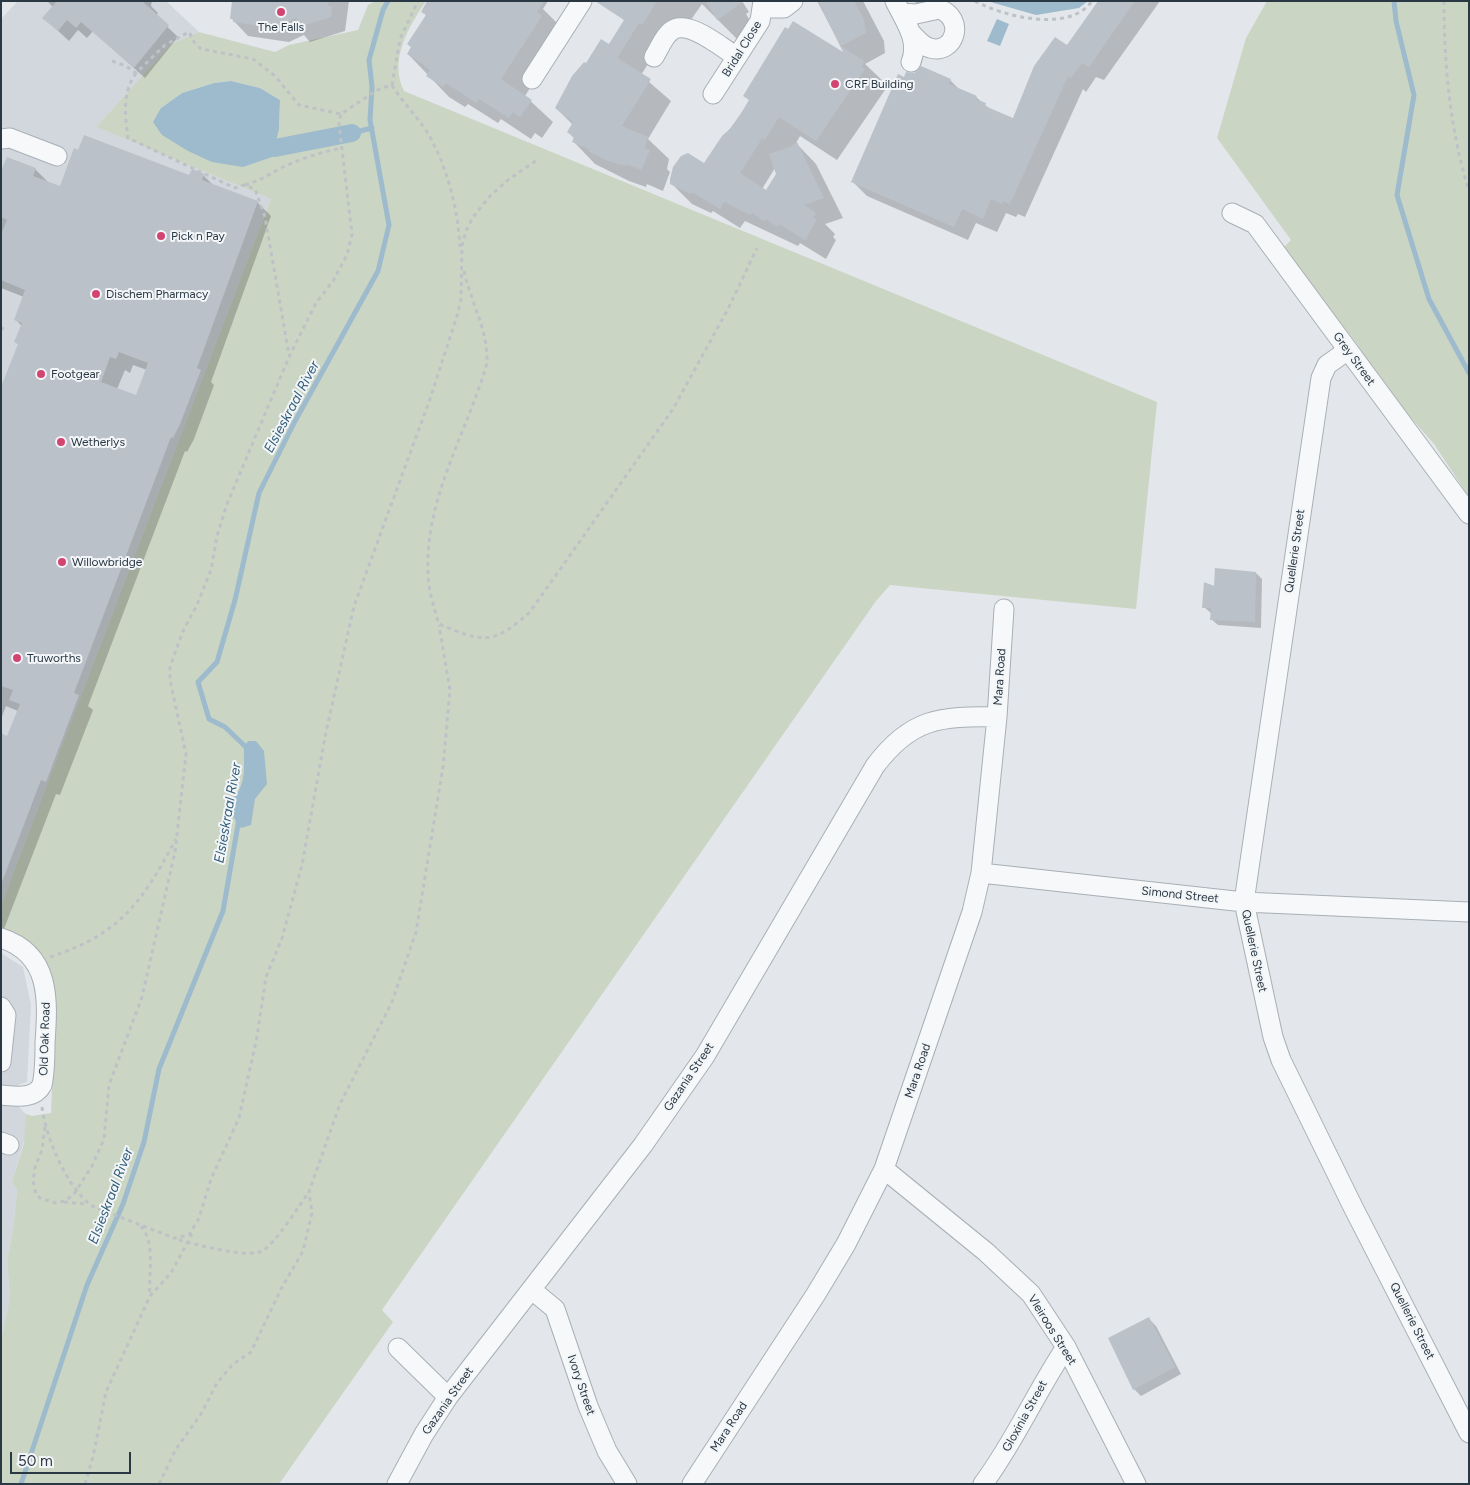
<!DOCTYPE html>
<html>
<head>
<meta charset="utf-8">
<style>
  body { margin:0 }
  #map { position:relative; width:1470px; height:1485px; overflow:hidden; background:#e3e7eb; font-family:Figtree,sans-serif }
  canvas { display:block }
  .frame { position:absolute; inset:0; border:2px solid #2a3844; pointer-events:none }
  .scale { position:absolute; left:10px; top:1452px; width:121px; height:22px; box-sizing:border-box; border:2px solid #2a3844; border-top:0; padding-left:6px; font-size:15px; line-height:18px; white-space:nowrap; color:#2a3844; -webkit-text-stroke:4px #f3f6f8; paint-order:stroke }
</style>
</head>
<body>
<div id="map">
<canvas width="1470" height="1485"></canvas>
<div class="frame"></div>
<div class="scale">50 m</div>
</div>
<script>
const ctx = document.querySelector('canvas').getContext('2d');
ctx.lineJoin = 'round';
function fill(path, color) {
  ctx.fillStyle = color;
  ctx.fill(path, 'evenodd');
}
function strokePath(path, color, width, dash) {
  ctx.strokeStyle = color;
  ctx.lineWidth = width;
  ctx.lineCap = dash ? 'butt' : 'round';
  ctx.setLineDash(dash || []);
  ctx.stroke(path);
}
function drawText(font, color, halo, rows, align = 'center') {
  ctx.font = font + ' Figtree,sans-serif';
  ctx.lineWidth = 4;
  ctx.setLineDash([]);
  ctx.textBaseline = 'middle';
  ctx.strokeStyle = halo;
  ctx.fillStyle = color;
  for (const [text, x, y, turn = 0] of rows) {
    ctx.save();
    ctx.translate(x, y);
    ctx.rotate((+turn || 0) * Math.PI / 180);
    ctx.textAlign = isNaN(turn) ? turn : align;
    if (halo) ctx.strokeText(text, 0, 0);
    ctx.fillText(text, 0, 0);
    ctx.restore();
  }
}
fill(new Path2D(`
  M18 1H166L199 32 171 44 96 127 271 199 1 905V19Z
  M1 953 23 967 31 1005 27 1082 18 1085 17 1105 26 1114V1134L12 1182 17 1190 14 1223 7 1260 10 1297 1 1341Z`), '#d1d7dd');
fill(new Path2D(`
  M376 1H426C408 28 389 60 404 91L1157 402 1136 609 890 585 876 601 382 1310 393 1322 279 1484H1V1341L10 1297 7 1260 14 1223 17 1190 12 1182 24 1143 26 1114 32 1116 51 1113 56 999C52 959 31 953 1 930V905L271 199 96 127 171 44 199 32 275 52 289 45 358 30 368 5ZM231 81 260 88 280 100 279 129 161 108 182 93 214 83Z
  M1267 1H1469V497L1434 444 1387 391 1367 363 1358 345 1285 253 1284 247 1291 240 1217 138 1246 38Z`), '#cbd5c4');
fill(new Path2D(`
  M987 1H1088L1079 8 1036 15Z
  M997 19 1009 24 1000 46 987 41Z
  M231 81 260 88 280 100 279 129 272 157 243 167 212 162 188 151 162 135 153 122 161 108 182 93 214 83Z
  M249 741H256L264 751 267 784 255 799 251 825 241 828 227 808C229 800 234 798 238 792 247 777 243 761 244 745Z`), '#9dbbcc');
fill(new Path2D(`
  M47 1H152L151 6 158 13 156 16 178 37 145 78 93 31 87 38 78 30 69 41 55 28 53 7Z
  M234 1H349L345 31 310 42 304 35 289 42 248 36 232 19Z
  M430 1H548L543 9 562 28V38L525 96 553 122 542 138 535 133 531 139 501 119 498 123 468 104 465 107 449 97 408 54 427 16 423 12Z
  M626 1H742L749 12 746 14 755 29 739 41 702 4 676 41 669 37 661 44 641 75 671 101 648 139 669 159 667 169 670 172 663 191 647 184 646 187 629 181 595 164 574 142 575 139 568 132 573 125 556 108 586 65 609 46 625 21 620 16Z
  M817 1H863L884 41 885 53 865 64 884 82 882 87 885 90 837 160 800 136 796 143 816 164 843 218 825 224 835 234 833 237 836 240 826 259 800 243 798 246 745 221 740 228 713 211 711 213 692 204 672 184 704 165 750 101 745 96 846 56ZM775 168 777 174 766 191 762 189Z
  M914 1H949L926 13Z
  M1099 1H1160L1104 80 1096 77 1086 92 1083 89 1025 217 1018 214 1016 217 1006 213 997 232 976 223 968 240 867 196 853 182 905 78 950 80 960 90 976 97 991 110 1014 119Z
  M35 169 49 183 61 187 203 175 214 186 257 202 271 216 211 382 214 385 194 439 187 452 185 451 88 706 93 710 60 795 56 794 4 929 1 928V735L8 737 18 711 6 706 1 719V391L19 345 16 342 22 326 16 320 24 297 1 288V174ZM133 365 147 370 137 397 117 389 125 370 130 373Z
  M1256 573 1262 579 1261 628 1218 625 1211 619 1212 614 1204 607 1216 587Z
  M1149 1319 1156 1326 1181 1374 1141 1396 1134 1389Z`), '#0003');
strokePath(new Path2D(`
  M1394 1 1396 21 1414 95 1397 195 1429 299 1469 373
  M352 133 372 128
  M249 750 225 727 209 719 198 682 217 662 235 600 259 493 294 423 378 271 389 225 370 120 372 87 369 60 383 10 388 1
  M21 1484 87 1285 123 1204 144 1142 159 1069 223 911 239 819`), '#9dbbcc', 5);
strokePath(new Path2D(`
  M275 148 352 133`), '#9dbbcc', 18);
fill(new Path2D(`
  M57 1H142L169 25 134 68 81 22 76 28 67 20 58 31 42 18Z
  M232 1H329L328 6H332L331 17 295 28 297 17 274 28 233 22V19H230Z
  M427 1H544L537 12 542 16 501 79 532 100 520 117 513 112 509 118 479 99 476 103 446 83 443 87 426 76 430 70 424 65 407 54 411 47 407 44 426 15 421 12Z
  M595 1H657L642 25 639 23 617 58 651 79 622 126 648 137 645 148 650 150 641 170 626 164 625 166 606 160 588 151 589 149 572 142 574 137 567 132 573 122 555 108 572 76 584 62 586 63 601 39 609 44 624 20Z
  M706 1H744L717 20Z
  M818 1H854L864 20 866 33 841 46 864 61 862 67 865 69 816 141 779 117 764 141 763 137 740 173 766 190 776 174 769 154 790 147 797 142 824 198 804 205 816 213 813 217 817 219 805 240 779 224 778 227 766 219 764 221 752 213 750 215 724 202 720 209 692 192 691 194 670 184V179L673 167 681 156 688 153 704 163 722 136 734 125 749 100 743 96 785 27 788 29 793 21 843 52Z
  M1098 1H1135L1089 67 1082 63 1071 78 1068 76 1010 204 1003 201 1002 204 991 199 983 219 962 209 954 227 851 182 898 74 904 77 906 72 914 73 921 66 951 79 949 84 977 96 975 99 986 103 985 106 1013 118 1034 66 1055 37 1067 45Z
  M84 135 189 175 192 169 204 174 202 180 258 201 197 368 201 370 180 424 173 438 171 437 74 693 79 695 46 782 41 780 2 882 1 733 7 736 20 704 9 700 13 690 1 686V387L18 344 14 342 22 323 14 320 25 290 1 280V234L7 220 1 217V171L7 157 36 168 33 176 60 186 74 148 78 150ZM119 352 148 363 136 395 101 382 110 357 116 359Z
  M1215 568 1256 572 1255 622 1210 620 1211 608H1202L1204 582 1214 586Z
  M1149 1317 1175 1367 1133 1390 1108 1338Z`), '#bac1c9');
const minor = new Path2D(`
  M895 1C904 20 920 40 911 62
  M764 8H784L793 1
  M901 13 916 14 939 9C966 18 955 55 930 48 922 46 917 39 911 33
  M654 57C659 49 664 36 671 31 688 18 722 48 737 57
  M532 79 582 1
  M713 94 760 21 763 1
  M1 139 10 138 57 156
  M1232 213 1255 224 1469 514
  M1348 350 1327 365 1321 378 1244 902 1273 1037 1281 1060 1353 1207 1469 1433
  M981 873 1244 902 1469 912
  M1 938C51 954 48 1000 45 1043 45 1057 45 1072 42 1085 34 1100 15 1096 1 1095
  M1 1007 6 1015 1 1062
  M1 1142 9 1145
  M884 1169 986 1252 1031 1294 1066 1347 1136 1484
  M532 1290 555 1309 588 1406 607 1451 627 1484
  M398 1348 448 1397
  M397 1484 424 1434 448 1397 643 1145 705 1056 875 766C911 718 940 716 997 717
  M692 1484 816 1294 846 1244 884 1169 972 912 981 873 997 717 1004 609
  M983 1484C1015 1441 1036 1392 1066 1347`);
strokePath(minor, '#a8afb6', 21);
strokePath(new Path2D(`
  M975 1C1004 17 1070 33 1092 1
  M1444 1C1444 64 1450 131 1469 191
  M112 61 126 66 136 73 165 45 189 32 194 42 201 49 253 59 275 76 299 105 341 114 379 89 392 85 400 39 418 1
  M136 73C122 92 125 117 128 138L235 188 244 185 255 189 265 217 289 355
  M392 85C402 102 416 115 427 132 447 165 458 209 460 247
  M245 185C259 181 268 175 281 168 299 159 322 152 342 148
  M464 271C471 303 488 329 487 363 467 433 425 497 428 572 428 589 434 608 439 624 484 643 493 645 530 612L673 409 728 309 757 248
  M1 328 4 329
  M50 957C121 934 142 902 176 839
  M42 1107C46 1138 67 1188 92 1206L174 1238 189 1235 199 1218 211 1179 239 1118 257 1037 266 977 282 938 302 865 325 737 354 606 430 399 457 316 461 299 462 245 466 231 473 217 490 196 509 179 537 160
  M45 1127 42 1150 35 1167 33 1181 36 1194 40 1198 56 1203 65 1201 74 1194 92 1166 104 1139 109 1085 142 997 175 852 186 754 170 680V668L176 650 184 629 196 607 211 570 217 536 227 504 289 357 316 303 333 281 347 255 352 234 339 124 341 114
  M64 1202 87 1204
  M141 1226C156 1243 148 1275 150 1296
  M179 1240C199 1245 241 1257 260 1252 273 1248 300 1204 309 1192
  M85 1484 93 1457 106 1392 150 1296 171 1273 192 1234
  M159 1484 176 1449 201 1414 217 1383 232 1365 251 1352 281 1289 303 1251 312 1213 309 1192 340 1104 392 1002 416 932 443 767 450 690 439 625`), '#bdc2c6', 3, [4, 4]);
strokePath(minor, '#f6f8f9', 19);
for (const [x, y, r, color] of [
  [281,12,5,"#d34571"],
  [835,84,5,"#d34571"],
  [161,236,5,"#d34571"],
  [96,294,5,"#d34571"],
  [41,374,5,"#d34571"],
  [61,442,5,"#d34571"],
  [62,562,5,"#d34571"],
  [17,658,5,"#d34571"]
]) {
  const dot = new Path2D();
  dot.arc(x, y, r, 0, 2 * Math.PI);
  ctx.fillStyle = color;
  ctx.fill(dot);
  strokePath(dot, '#f3f6f8', 2);
}
drawText('12px', '#2a3844', '#f3f6f8', [
  ["The Falls",281,27,"center"],
  ["CRF Building",845,84],
  ["Pick n Pay",171,236],
  ["Dischem Pharmacy",106,294],
  ["Footgear",51,374],
  ["Wetherlys",71,442],
  ["Willowbridge",72,562],
  ["Truworths",27,658]
], 'left');
drawText('12px', '#2a3844', '#f3f6f8', [
  ["Bridal Close",742,49,-58],
  ["Grey Street",1354,359,54],
  ["Quellerie Street",1295,551,-82],
  ["Mara Road",1000,677,-86],
  ["Simond Street",1180,895,6],
  ["Quellerie Street",1254,951,78],
  ["Old Oak Road",45,1039,-88],
  ["Mara Road",918,1071,-71],
  ["Gazania Street",689,1077,-56],
  ["Quellerie Street",1412,1321,63],
  ["Vleiroos Street",1052,1330,58],
  ["Ivory Street",581,1385,71],
  ["Gazania Street",448,1401,-55],
  ["Gloxinia Street",1025,1416,-61],
  ["Mara Road",729,1427,-57]
]);
drawText('italic 14px', '#325e7a', '#f3f6f8', [
  ["Elsieskraal River",292,407,-62],
  ["Elsieskraal River",228,813,-80],
  ["Elsieskraal River",111,1196,-69]
]);
</script>
</body>
</html>
